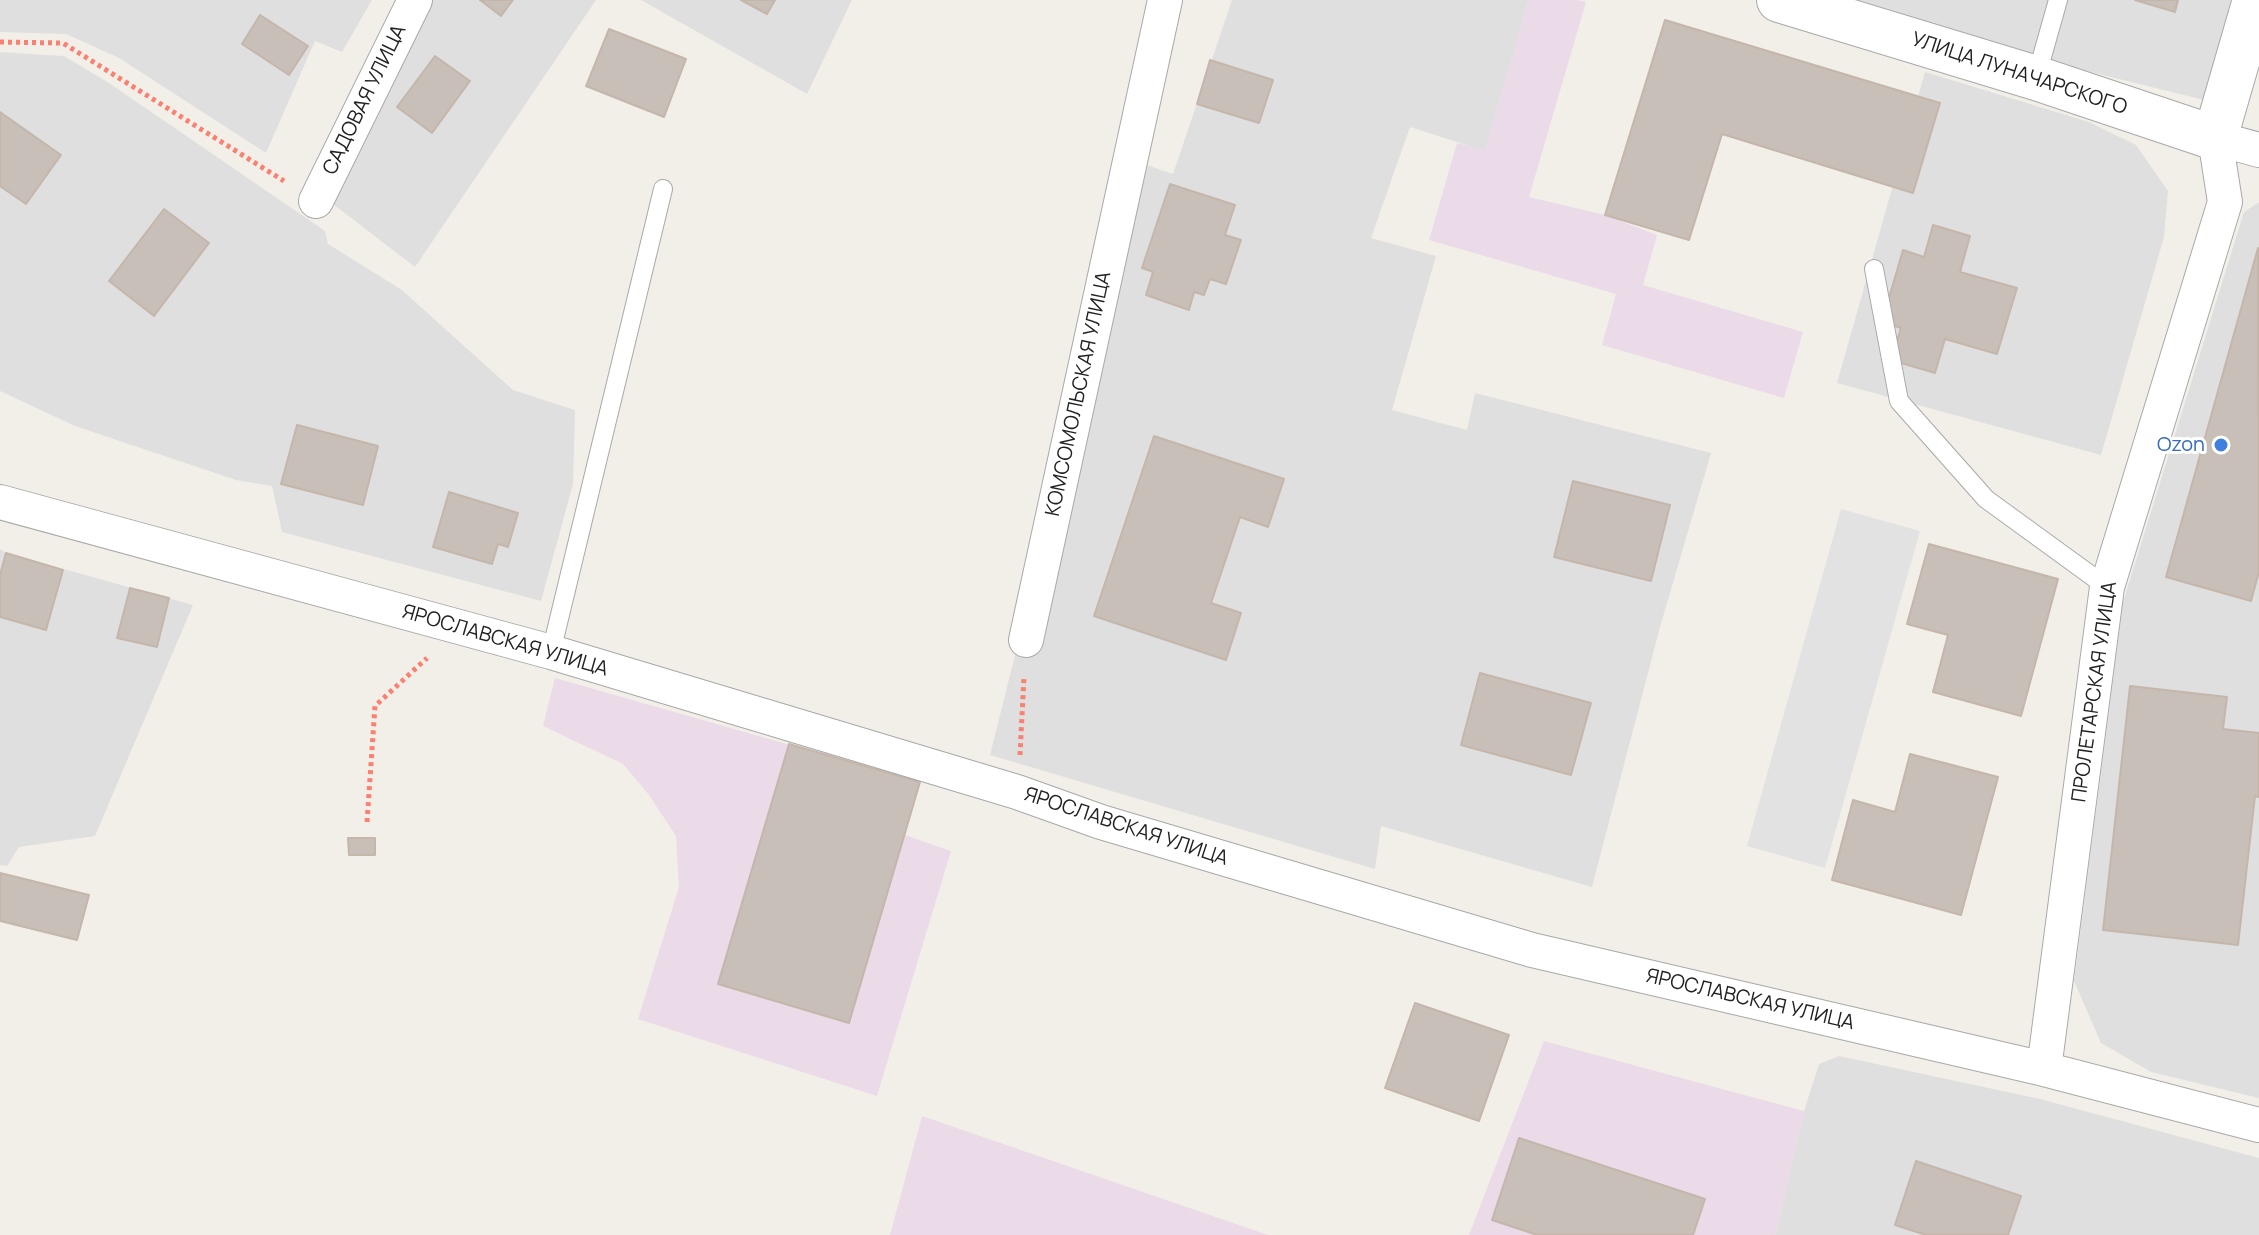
<!DOCTYPE html>
<html>
<head>
<meta charset="utf-8">
<style>
  body { margin:0 }
  canvas { display:block; background:#f2efe9 }
</style>
</head>
<body>
<canvas width="2259" height="1235"></canvas>
<script>
const ctx = document.querySelector('canvas').getContext('2d');
ctx.lineJoin = 'round';
function fill(path, color) {
  ctx.fillStyle = color;
  ctx.fill(path, 'evenodd');
}
function strokePath(path, color, width, dash) {
  ctx.strokeStyle = color;
  ctx.lineWidth = width;
  ctx.lineCap = dash ? 'butt' : 'round';
  ctx.setLineDash(dash || []);
  ctx.stroke(path);
}
function drawText(font, color, halo, rows, align = 'center') {
  ctx.font = font + ' Manrope,sans-serif';
  ctx.lineWidth = 6;
  ctx.setLineDash([]);
  ctx.textBaseline = 'middle';
  ctx.strokeStyle = halo;
  ctx.fillStyle = color;
  for (const [text, x, y, turn = 0] of rows) {
    ctx.save();
    ctx.translate(x, y);
    ctx.rotate((+turn || 0) * Math.PI / 180);
    ctx.textAlign = isNaN(turn) ? turn : align;
    if (halo) ctx.strokeText(text, 0, 0);
    ctx.fillText(text, 0, 0);
    ctx.restore();
  }
}
fill(new Path2D(`
  M0 0H372L342 52 315 41 266 153 119 58 66 34 0 32Z
  M433 0H596L415 267 333 204Z
  M641 0H852L807 94Z
  M1232 0H1529L1485 151 1410 127 1371 238 1436 256 1392 410 1467 430 1475 393 1711 453 1660 627 1592 887 1381 826 1375 869 990 755 1138 162 1173 174Z
  M1846 0H2233L2204 100 2038 59Z
  M0 52 64 56 109 83 325 231 328 244 402 290 513 390 575 410 573 484 541 601 282 532 272 486 236 480 75 426 0 391Z
  M1925 72 2089 122 2136 145 2168 191 2164 237 2101 455 1837 383Z
  M2259 202V1098L2151 1072 2101 1043 2074 981 2123 602 2244 212Z
  M0 549 6 553 193 605 95 836 19 847 7 866 0 865Z
  M1839 1056 2040 1099 2259 1158V1235H1775L1804 1111 1819 1064Z`), '#e0dfdf');
fill(new Path2D(`
  M1529 0H1577L1586 2 1529 197 1605 215 1657 235 1643 285 1803 332 1784 398 1602 345 1616 294 1429 240 1457 143 1485 150Z
  M555 678 920 782 905 835 951 851 877 1096 638 1019 679 887 676 836 649 795 623 764 543 726Z
  M1544 1041 1804 1111 1775 1235H1469Z
  M922 1116 1268 1235H890Z`), '#ebdbe8');
fill(new Path2D(`
  M1841 509 1920 531 1825 868 1747 846Z`), '#e2e2e2');
const building = new Path2D(`
  M480 0H513L501 16Z
  M741 0H775L767 14Z
  M2135 0H2178L2175 12Z
  M260 15 308 46 289 75 242 44Z
  M1665 20 1940 103 1913 193 1722 134 1689 240 1605 215Z
  M609 29 686 59 664 117 586 86Z
  M435 56 470 81 432 133 397 107Z
  M1210 60 1273 80 1259 123 1197 104Z
  M0 112 61 155 26 204 0 186Z
  M1170 184 1235 205 1225 235 1241 240 1226 284 1210 279 1204 295 1194 292 1189 310 1146 295 1153 272 1142 268Z
  M164 209 209 243 154 316 109 281Z
  M1933 225 1970 236 1960 272 2017 288 1997 354 1945 339 1935 373 1891 360 1901 328 1882 322 1903 250 1924 257Z
  M2258 248 2259 572 2251 601 2166 577Z
  M297 425 378 446 363 505 281 484Z
  M1154 436 1284 479 1268 527 1240 517 1211 603 1241 613 1226 660 1094 616Z
  M1573 481 1670 505 1651 581 1554 557Z
  M449 492 518 513 508 547 498 544 492 564 433 547Z
  M1929 544 2058 579 2021 716 1933 692 1948 635 1907 624Z
  M6 553 63 570 46 630 0 617V575Z
  M130 588 169 598 157 647 117 638Z
  M1480 673 1591 703 1571 775 1461 745Z
  M2130 686 2227 697 2223 729 2259 733V797L2255 796 2238 945 2103 930Z
  M789 744 920 782 849 1023 718 984Z
  M1910 754 1998 777 1961 915 1832 880 1853 800 1895 812Z
  M348 838H375V855H349Z
  M0 873 89 895 77 940 0 921Z
  M1415 1003 1509 1035 1479 1121 1385 1088Z
  M1519 1138 1705 1199 1693 1235H1537L1492 1220Z
  M1916 1161 2021 1196 2008 1235H1926L1895 1225Z`);
fill(building, '#c7bfb8');
strokePath(building, '#c4b6ab', 2);
const service = new Path2D(`
  M2036 78 2058 0
  M1874 269 1899 401 1986 499 2107 587
  M551 652 663 189`);
const minor = new Path2D(`
  M316 201 415 0
  M0 502 551 652 1017 792 1101 822 1532 950 2044 1069 2259 1125
  M1026 640 1165 0
  M2044 1069 2107 587 2225 202 2215 138 2259 150`);
const tertiary = new Path2D(`
  M1779 0 2036 78 2215 138 2255 0`);
strokePath(service, '#a9a9a9', 20);
strokePath(minor, '#a9a9a9', 36);
strokePath(tertiary, '#a9a9a9', 46);
strokePath(new Path2D(`
  M0 42 63 43 284 181
  M1020 755 1024 677
  M367 822 375 706 427 658`), '#fa8072', 5, [4, 4]);
strokePath(service, '#fff', 18);
strokePath(minor, '#fff', 34);
strokePath(tertiary, '#fff', 44);
for (const [x, y, r, color] of [
  [2221,445,8,"#3f7fe0"]
]) {
  const dot = new Path2D();
  dot.arc(x, y, r, 0, 2 * Math.PI);
  ctx.fillStyle = color;
  ctx.fill(dot);
  strokePath(dot, '#fff', 3);
}
drawText('20px', '#222', '#fff', [
  ["УЛИЦА ЛУНАЧАРСКОГО",2019,74,18],
  ["САДОВАЯ УЛИЦА",365,100,-64],
  ["КОМСОМОЛЬСКАЯ УЛИЦА",1079,394,-78],
  ["ЯРОСЛАВСКАЯ УЛИЦА",505,641,16],
  ["ПРОЛЕТАРСКАЯ УЛИЦА",2095,692,-82],
  ["ЯРОСЛАВСКАЯ УЛИЦА",1126,827,18],
  ["ЯРОСЛАВСКАЯ УЛИЦА",1750,1000,13]
]);
drawText('20px', '#366cbe', '#fff', [
  ["Ozon",2205,445]
], 'right');
</script>
</body>
</html>
